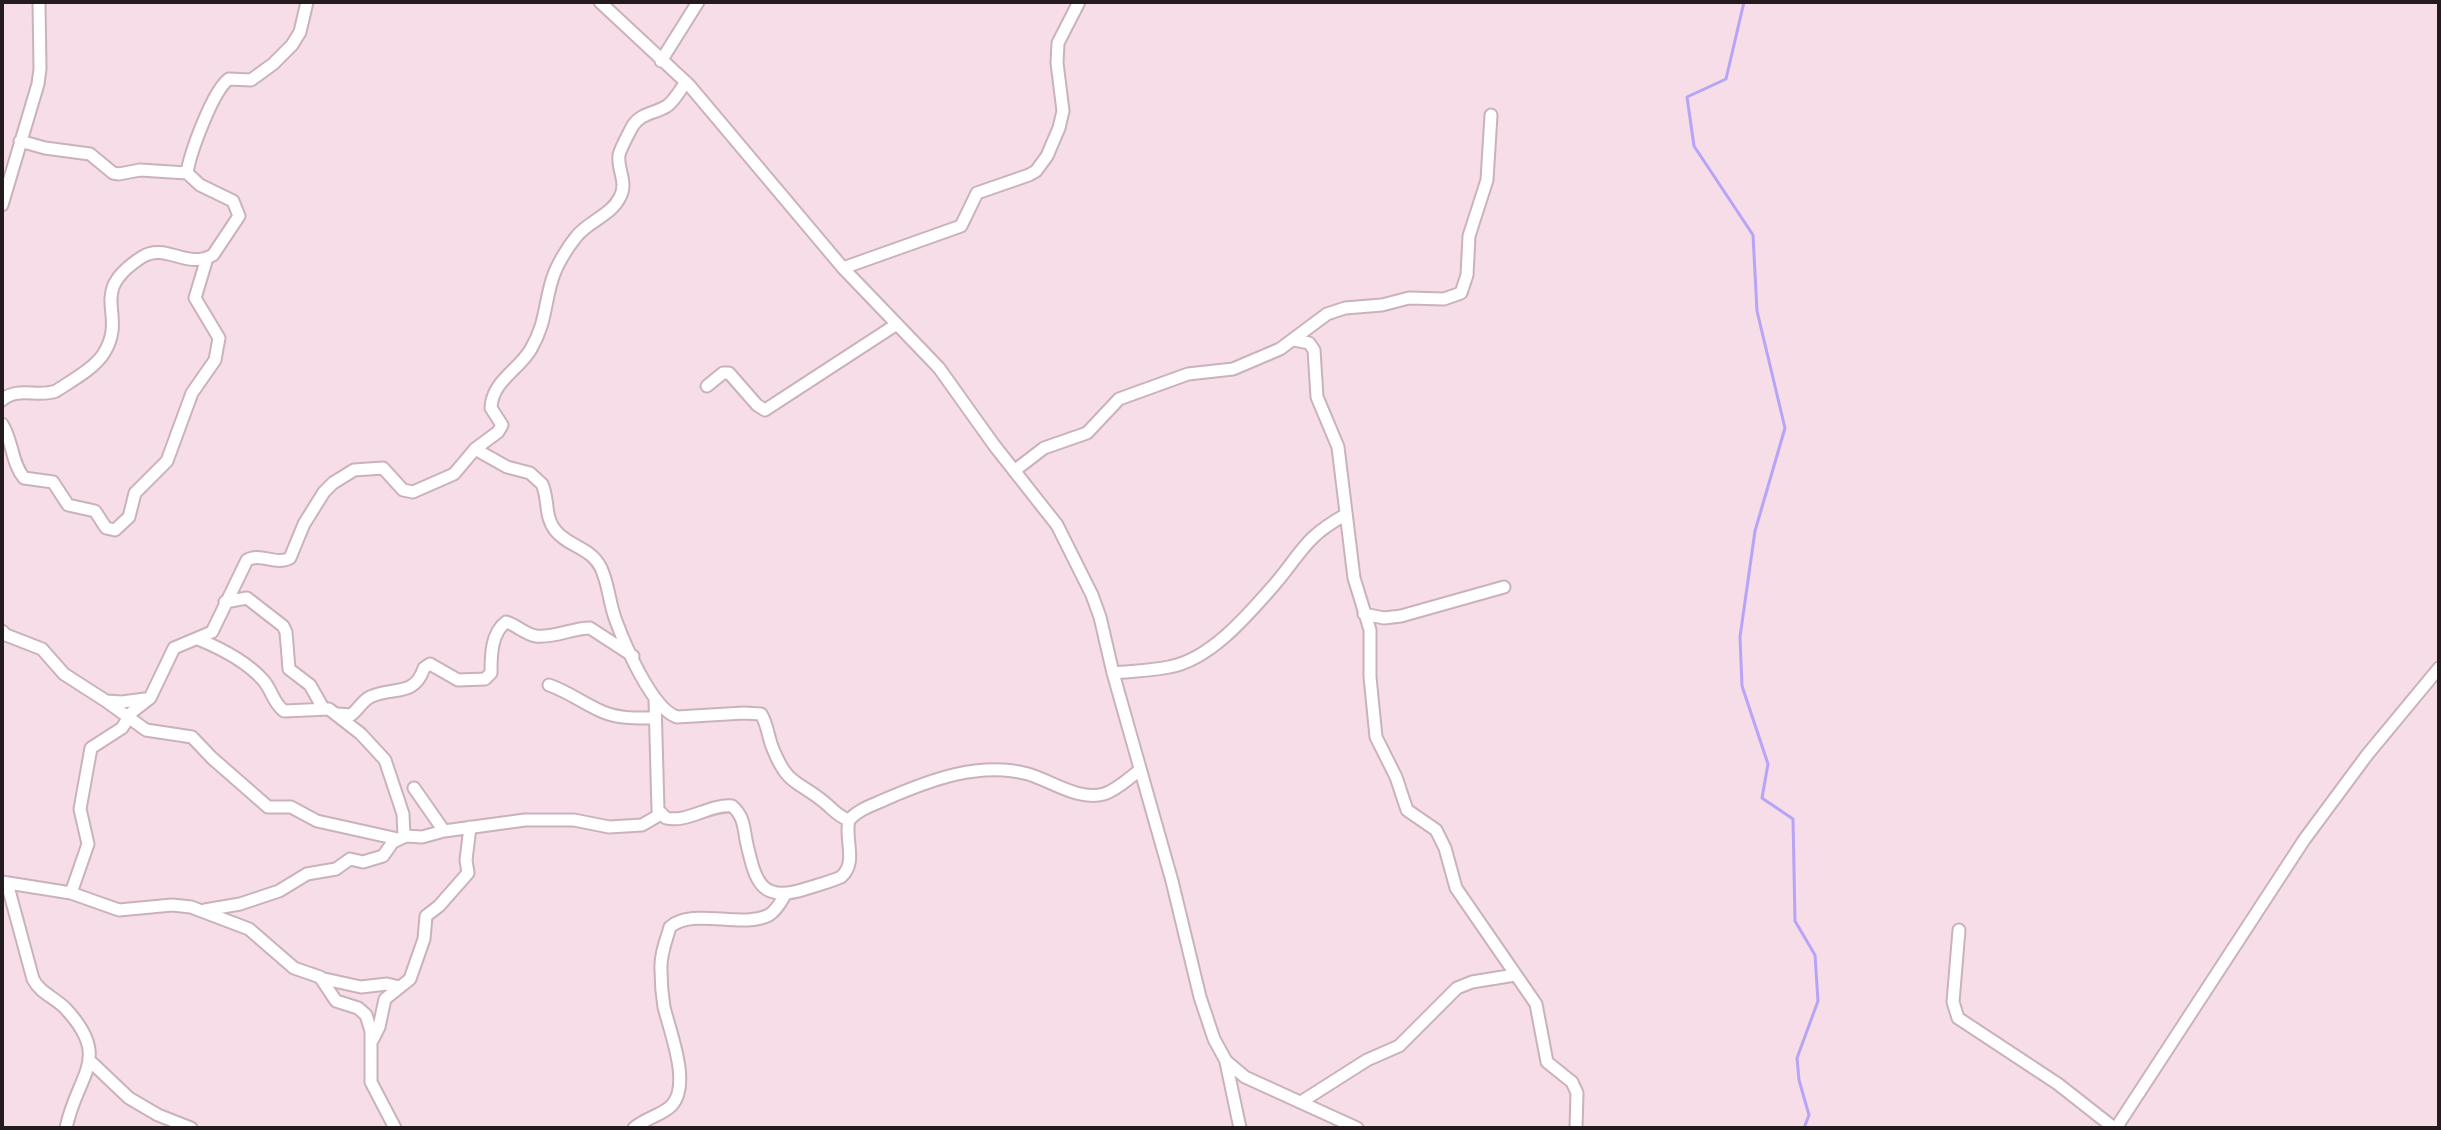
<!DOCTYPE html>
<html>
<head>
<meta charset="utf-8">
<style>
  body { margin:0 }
  #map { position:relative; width:2441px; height:1130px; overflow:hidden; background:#f6dde7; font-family:"Fira Sans Condensed",sans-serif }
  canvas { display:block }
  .frame { position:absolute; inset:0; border:4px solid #241b1e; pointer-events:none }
</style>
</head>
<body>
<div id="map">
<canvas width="2441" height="1130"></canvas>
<div class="frame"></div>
</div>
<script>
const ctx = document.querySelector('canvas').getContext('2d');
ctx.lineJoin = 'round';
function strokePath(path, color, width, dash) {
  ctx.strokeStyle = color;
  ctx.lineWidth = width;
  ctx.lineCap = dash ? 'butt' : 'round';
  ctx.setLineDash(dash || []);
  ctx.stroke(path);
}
strokePath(new Path2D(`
  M1744 2 1726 79 1687 97 1694 146 1753 235 1757 311 1785 428 1755 531 1740 637 1742 686 1768 764 1762 798 1793 819 1795 921 1815 955 1818 1001 1797 1058 1799 1080 1809 1115 1804 1128`), '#b6a4f6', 3);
const minor = new Path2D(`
  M600 2 689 85 843 268 939 368 994 445 1057 525 1092 595 1100 617 1113 673 1172 881 1200 997 1214 1039 1226 1061 1245 1077 1357 1128
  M661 61 698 2
  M187 173C190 153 213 90 229 79L251 80 273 64 292 45 300 32 307 2
  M2 205 38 84 40 69 39 2
  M843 268 961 226 977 193 1029 175 1036 171 1047 156 1059 128 1063 111 1057 63 1058 43 1079 2
  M1294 340 1309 343 1314 350 1317 397 1338 447 1354 578 1370 630V677L1376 737 1396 777 1407 810 1436 830 1445 848 1456 888 1536 1004 1547 1062 1572 1082 1577 1093 1576 1128
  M707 386 723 373H729L757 405 765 410 897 324
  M2 400C18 386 38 398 56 391 71 381 95 368 104 353 129 312 85 294 142 257 166 242 186 270 213 255L239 216 233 201 200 185 187 173 140 170 119 174 113 173 90 154 45 148 20 141
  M2 424C13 441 11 462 24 478L53 482 68 505 95 511 106 528 115 530 129 517 135 493 167 461 192 393 215 360 219 338 195 298 207 258
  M475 449 507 467 530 473 542 484C549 499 544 516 555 530 568 547 591 547 601 568 609 585 609 603 616 621 625 645 652 709 677 717L744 713 761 714C768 725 768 738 773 749 788 786 797 780 824 802 833 809 837 816 849 820
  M1014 471 1044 448 1087 433 1119 399 1188 374 1233 369 1280 349 1327 314 1345 308 1382 305 1409 298 1444 299 1461 293 1467 275 1469 236 1487 180 1491 115
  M225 602 247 598 283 626 286 632 289 669 310 685 323 708
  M1364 614 1384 618 1401 616 1504 587
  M2 631 6 635 42 649 64 674 106 701 122 702 145 699
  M198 639C220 648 247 662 263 680 272 690 273 703 284 711L329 709 361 734 385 760 403 814 404 836
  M1113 673C1131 671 1150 671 1169 667 1210 660 1248 615 1275 584 1302 552 1305 537 1345 515
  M549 685C569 692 584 704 603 712 620 719 637 718 655 718
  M655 700 658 810 666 818C688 823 709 804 732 806 743 815 744 827 746 840 755 879 759 904 805 889 817 885 830 882 841 877 858 863 844 838 849 820 859 809 873 805 886 799 930 780 979 761 1028 774 1052 781 1078 801 1104 794 1117 790 1129 778 1140 770
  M106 701 146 730 192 737 212 758 268 807H291L317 821 398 839
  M338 714 351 715C358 710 362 701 370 697 393 686 414 698 424 668L430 664 458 680 485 679 491 673C491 656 491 633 506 622 517 625 524 634 536 636 555 638 572 628 590 628L633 656
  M414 788 444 831
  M2 882 71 893 119 910 172 905 191 907 249 929 294 968 320 977 336 1001 358 1008 366 1015 371 1031V1082L395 1128
  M7 883 33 979C40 993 54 997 65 1008 113 1059 77 1074 66 1128
  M71 893 88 844 80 809 91 748 122 728 132 712 150 698 174 648 212 632 247 560C261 552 275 566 290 558L304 524 324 492 333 483 354 470 383 468 403 490 413 492 454 474 475 449 498 432 502 425 491 408C492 381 519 370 531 349 546 323 544 306 552 280 556 266 567 248 576 237 588 221 611 216 620 197 628 182 617 170 619 155 621 147 628 135 632 127 640 113 654 114 667 106 675 100 680 90 686 82
  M205 910 240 904 279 891 307 874 336 869 350 859 363 862 383 856 393 842 406 836 422 837 444 831 525 820H574L609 827 642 825 661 814
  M1959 930 1953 1002 1958 1018 2058 1084 2114 1128
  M320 978 361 987 387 984 399 987
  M373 1039 379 1027 385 999 410 979 424 939 426 916 439 906 468 873 466 860 470 827
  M90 1061 129 1098 158 1115 191 1128
  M1226 1062 1240 1128
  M1301 1102 1367 1060 1399 1046 1457 988 1472 982 1515 975
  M634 1128C645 1118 663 1115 672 1105 691 1084 670 1032 664 1007 662 995 661 982 661 970 660 955 666 941 670 927 692 907 742 929 769 915 776 911 781 902 785 895
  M2116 1128 2304 840 2367 755 2439 668`);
strokePath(minor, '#cab2bc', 15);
strokePath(minor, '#fff', 11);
</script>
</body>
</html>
